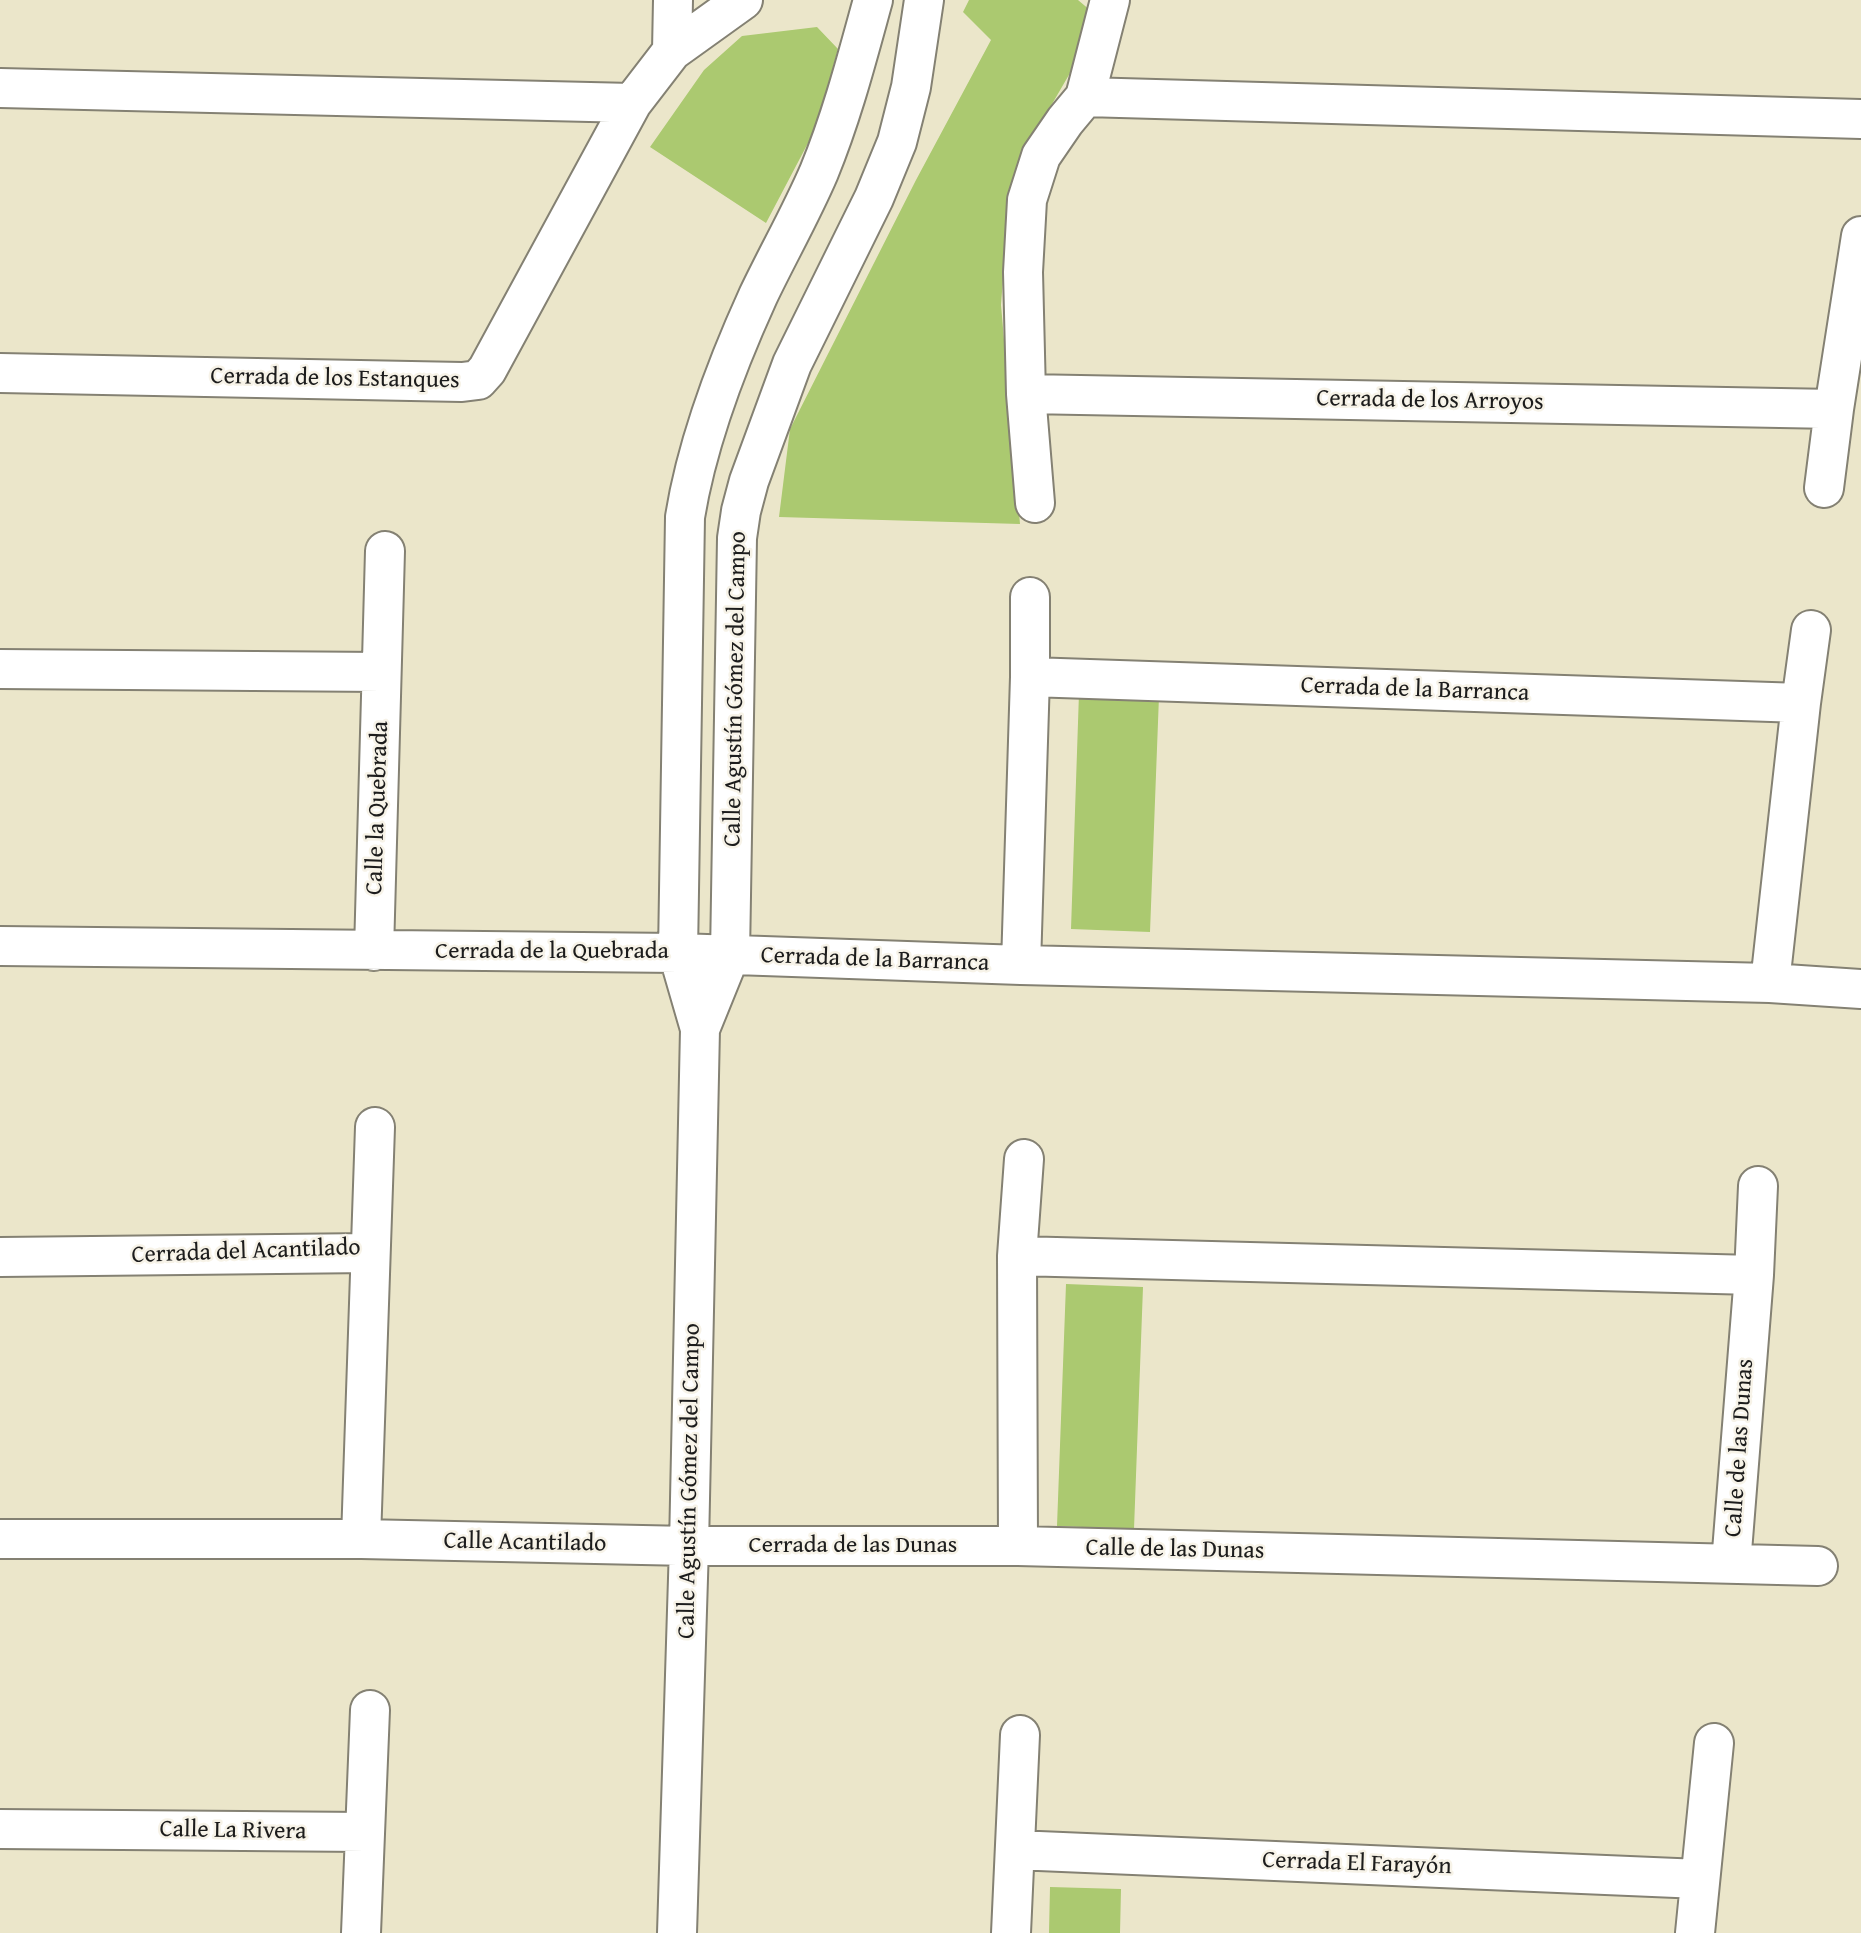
<!DOCTYPE html>
<html>
<head>
<meta charset="utf-8">
<style>
  body { margin:0 }
  canvas { display:block; background:#ebe6ca }
</style>
</head>
<body>
<canvas width="1861" height="1933"></canvas>
<script>
const ctx = document.querySelector('canvas').getContext('2d');
ctx.lineJoin = 'round';
function fill(path, color) {
  ctx.fillStyle = color;
  ctx.fill(path, 'evenodd');
}
function strokePath(path, color, width, dash) {
  ctx.strokeStyle = color;
  ctx.lineWidth = width;
  ctx.lineCap = dash ? 'butt' : 'round';
  ctx.setLineDash(dash || []);
  ctx.stroke(path);
}
function drawText(font, color, halo, rows, align = 'center') {
  ctx.font = font + ' "Gentium Book Plus",serif';
  ctx.lineWidth = 5;
  ctx.setLineDash([]);
  ctx.textBaseline = 'middle';
  ctx.strokeStyle = halo;
  ctx.fillStyle = color;
  for (const [text, x, y, turn = 0] of rows) {
    ctx.save();
    ctx.translate(x, y);
    ctx.rotate((+turn || 0) * Math.PI / 180);
    ctx.textAlign = isNaN(turn) ? turn : align;
    if (halo) ctx.strokeText(text, 0, 0);
    ctx.fillText(text, 0, 0);
    ctx.restore();
  }
}
fill(new Path2D(`
  M969 0H1078L1091 11V37L1027 147 1008 211 1001 305 1020 524 779 517 790 429 916 180 991 40 963 12Z
  M817 27 838 49 817 126 766 223 650 147 704 70 742 36Z
  M1079 693 1159 696 1150 932 1071 929Z
  M1066 1284 1143 1287 1134 1529 1057 1526Z
  M1050 1887 1121 1889 1120 1933H1049Z`), '#abc970');
const minor = new Path2D(`
  M672 51 673 0
  M0 88 632 103
  M1085 97 1861 119
  M0 373 462 382 478 380 487 370 632 103 672 51 743 0
  M1026 394 1834 409
  M1824 488 1834 409 1861 236
  M1035 503 1026 394 1023 272 1027 200 1041 156 1065 121 1085 97 1110 0
  M0 669 381 672
  M1030 677 1801 703
  M0 946 678 953 1021 965 1770 983 1861 989
  M374 951 385 551
  M1021 965 1030 677V597
  M1770 983 1801 703 1811 630
  M700 1029 730 955 737 538 741 511 749 481 792 364 874 198 897 142 911 87 924 0
  M1017 1256 1754 1275
  M0 1257 370 1253
  M0 1539H361L689 1546H1018L1818 1566
  M361 1539 375 1127
  M1018 1546 1017 1256 1024 1159
  M1731 1564 1754 1275 1758 1186
  M0 1829 365 1832
  M1015 1850 1700 1879
  M361 1933 370 1710
  M677 1933 689 1546 700 1029 678 953 685 517C697 443 727 364 758 296 778 254 801 214 819 172 842 116 857 58 873 0
  M1011 1933 1020 1735
  M1695 1933 1714 1743`);
strokePath(minor, '#848173', 42);
strokePath(minor, '#fff', 38);
drawText('24px', '#1c1c1c', '#f7f3e8', [
  ["Cerrada de los Estanques",335,379,1],
  ["Cerrada de los Arroyos",1430,401,1],
  ["Calle Agustín Gómez del Campo",736,689,-89],
  ["Cerrada de la Barranca",1415,690,2],
  ["Calle la Quebrada",378,808,-88],
  ["Cerrada de la Quebrada",552,952],
  ["Cerrada de la Barranca",875,960,2],
  ["Cerrada del Acantilado",246,1252,-2],
  ["Calle de las Dunas",1740,1448,-86],
  ["Calle Agustín Gómez del Campo",690,1481,-89],
  ["Calle Acantilado",525,1543,1],
  ["Cerrada de las Dunas",853,1546],
  ["Calle de las Dunas",1175,1550,1],
  ["Calle La Rivera",233,1831,1],
  ["Cerrada El Farayón",1357,1864,2]
]);
</script>
</body>
</html>
